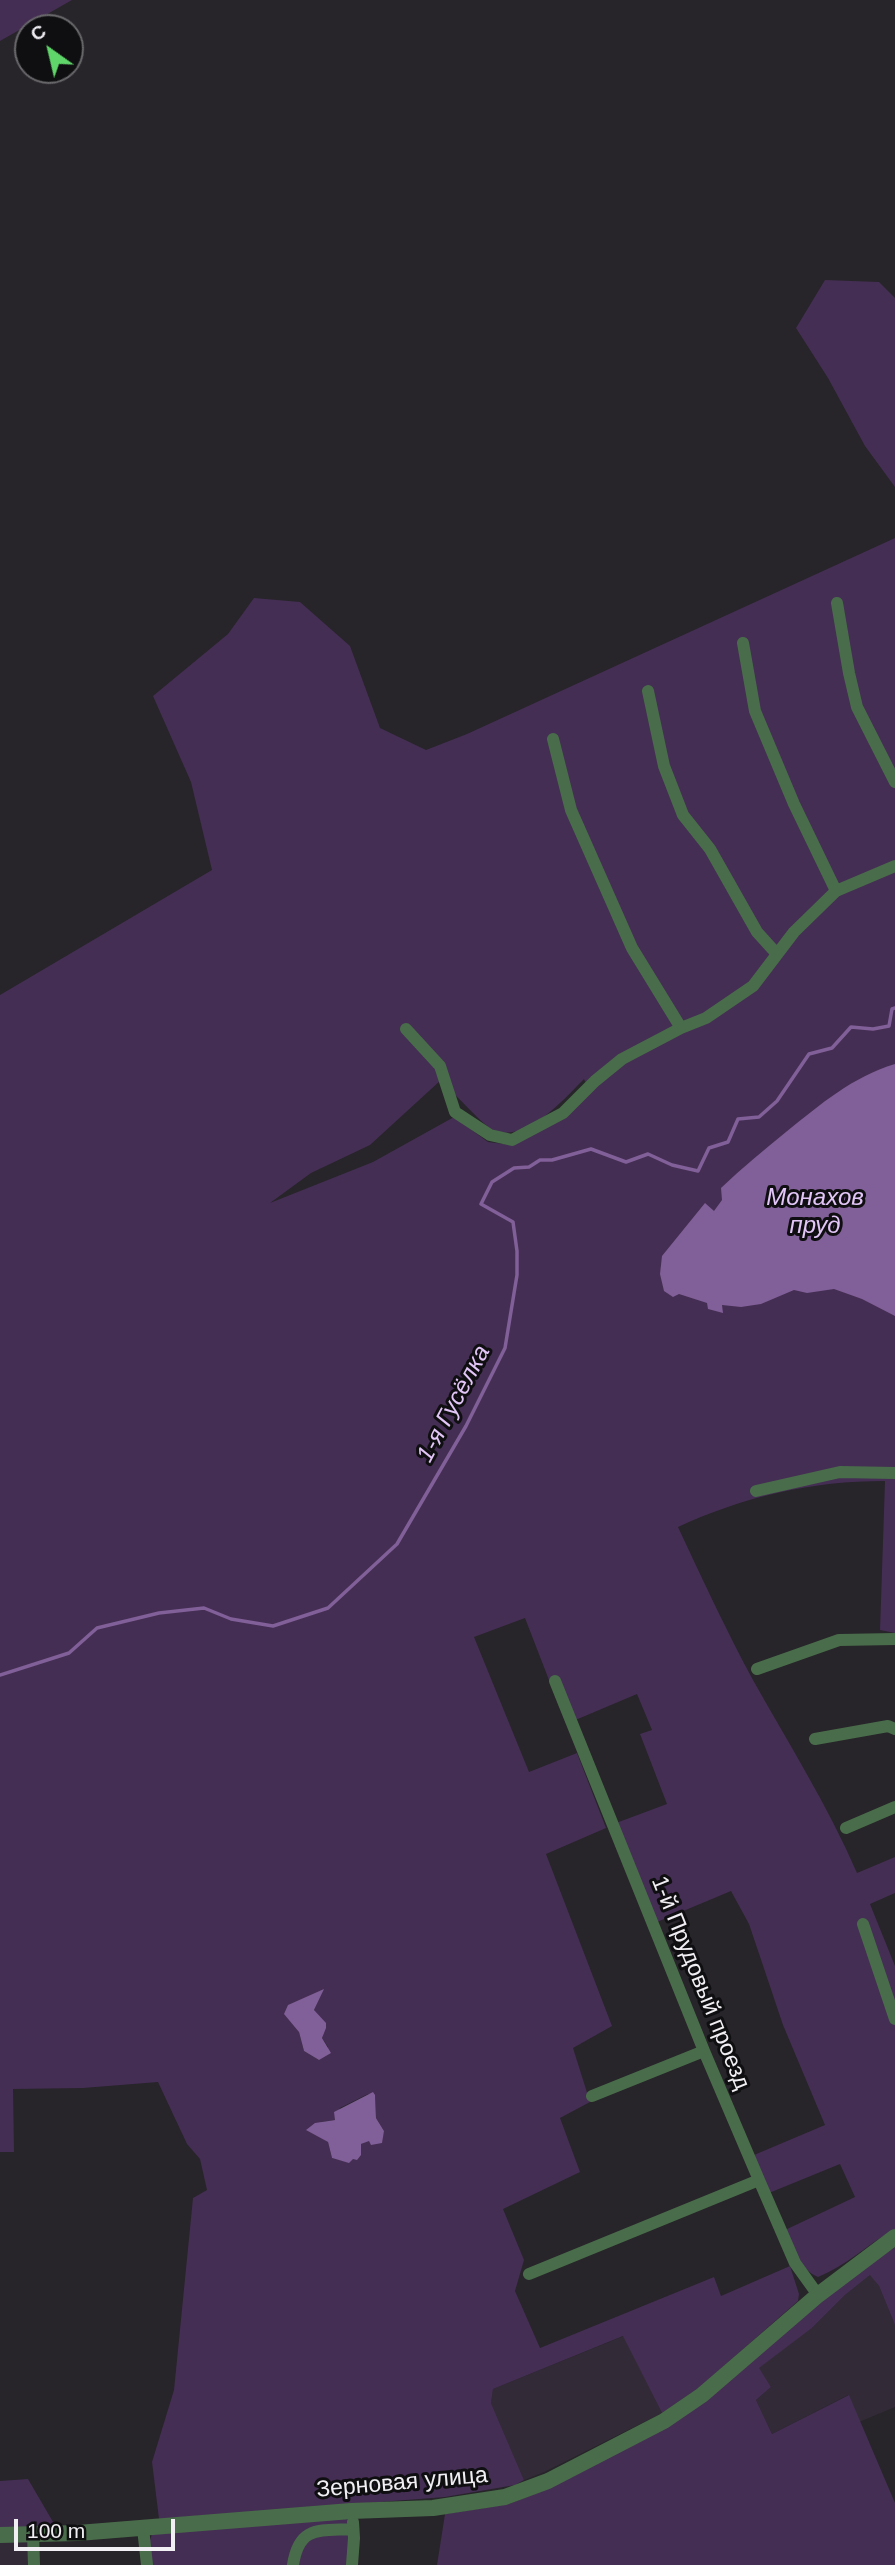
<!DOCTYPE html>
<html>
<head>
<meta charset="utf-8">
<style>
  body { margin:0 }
  #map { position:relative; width:895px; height:2565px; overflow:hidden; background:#27242a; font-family:Helvetica,sans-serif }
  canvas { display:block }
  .north { position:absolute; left:14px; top:14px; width:70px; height:70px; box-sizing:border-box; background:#0f0e11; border:2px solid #69686b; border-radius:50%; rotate:326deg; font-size:19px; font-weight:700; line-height:28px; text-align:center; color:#f1eff3 }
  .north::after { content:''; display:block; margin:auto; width:24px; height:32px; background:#60d56a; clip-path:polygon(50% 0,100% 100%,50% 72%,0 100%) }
  .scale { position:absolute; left:14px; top:2519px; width:161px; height:32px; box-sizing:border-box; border:4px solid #f1eff3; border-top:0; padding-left:9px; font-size:21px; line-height:24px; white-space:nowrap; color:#f1eff3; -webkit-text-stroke:5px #0f0e11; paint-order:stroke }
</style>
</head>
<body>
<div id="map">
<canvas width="895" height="2565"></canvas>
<div class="north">С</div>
<div class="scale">100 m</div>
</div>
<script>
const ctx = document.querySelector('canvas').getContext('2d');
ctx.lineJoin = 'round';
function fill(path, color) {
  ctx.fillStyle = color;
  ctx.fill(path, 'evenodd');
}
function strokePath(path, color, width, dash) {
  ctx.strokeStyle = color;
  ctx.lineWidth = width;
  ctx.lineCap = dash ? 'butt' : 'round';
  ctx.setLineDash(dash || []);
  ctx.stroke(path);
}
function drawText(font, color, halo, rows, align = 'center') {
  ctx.font = font + ' Helvetica,sans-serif';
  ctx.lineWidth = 6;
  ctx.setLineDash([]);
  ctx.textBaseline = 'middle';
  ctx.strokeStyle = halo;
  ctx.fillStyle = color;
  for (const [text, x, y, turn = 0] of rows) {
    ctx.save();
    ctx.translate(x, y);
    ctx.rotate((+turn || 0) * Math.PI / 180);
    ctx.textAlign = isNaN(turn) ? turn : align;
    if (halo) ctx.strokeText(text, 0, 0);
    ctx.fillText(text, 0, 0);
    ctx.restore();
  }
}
fill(new Path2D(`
  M871 2274 879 2286 895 2325V2407L859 2422 848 2395 772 2434 756 2400 771 2387 758 2368 812 2328 845 2295Z
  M624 2336 662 2413 544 2472 524 2480 491 2403 493 2389Z
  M0 2540 28 2541 30 2565H0Z`), '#322b37');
fill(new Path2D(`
  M0 0H72L0 41Z
  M825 280 879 282 895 298V487L865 446 828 378 796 328Z
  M895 538V1633L880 1630 885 1481C811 1481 746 1496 678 1527 702 1578 726 1630 753 1680 789 1744 828 1806 857 1873L895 1857V1893L870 1904 895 1966V2229C869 2243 846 2266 818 2277 799 2269 793 2248 785 2230L855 2197 840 2164 769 2193 754 2155 825 2125 783 2025 749 1924 731 1891 657 1922 616 1823 667 1804 640 1734 652 1730 637 1694 566 1724 525 1618 474 1637 529 1772 577 1753 606 1828 546 1854 612 2026 573 2048 590 2102 560 2118 580 2172 503 2209 524 2260 515 2291 540 2348 714 2277 721 2296 790 2266 799 2294 798 2301 700 2387 662 2413 623 2336 493 2389 491 2403 524 2480 515 2485 445 2497 159 2519 152 2462 174 2390 193 2198 207 2190 200 2159 187 2144 158 2082 83 2088 13 2089 14 2152H0V995L212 870 191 782 153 696 228 634 254 598 300 602 350 646 380 728 426 750 467 734ZM584 1079 590 1092 511 1145 488 1142 454 1117 373 1162 270 1203 311 1173 370 1145 441 1080C450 1089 485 1127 493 1130 526 1144 564 1099 584 1079ZM323 1990 314 2010 323 2033 322 2038 328 2047 319 2060 304 2051 299 2032 311 1996ZM368 2094 375 2096 376 2118 384 2131 361 2144 343 2161 332 2158 328 2142 319 2136 322 2122 335 2120 340 2108Z
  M895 2247V2325L879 2286 870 2275 845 2295 812 2328 759 2368 771 2387 756 2400 772 2434 849 2395 895 2503V2565H437L445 2514 509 2504 550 2488 668 2426 822 2299Z
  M28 2479 56 2527 0 2529V2481Z
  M343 2517 358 2526V2565H142L152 2534Z`), '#442e53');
fill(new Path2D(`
  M895 1064V1316L862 1299 834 1289 807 1293 794 1290 761 1304 741 1307 722 1305 723 1313 708 1309 707 1303 679 1294 673 1297 664 1291 660 1274 662 1256 705 1203 714 1211 722 1200 721 1188C742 1168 764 1150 786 1132 821 1104 852 1077 895 1064Z
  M324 1989 314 2010 326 2023V2028L322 2038 331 2053 319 2060 304 2051 299 2032 284 2014 288 2005Z
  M373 2092 375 2095 376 2118 384 2131 382 2143 371 2145 369 2141 361 2144V2155L357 2160 353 2159 349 2163 332 2158 328 2142 306 2130 315 2123 335 2120 334 2112Z`), '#815f98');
strokePath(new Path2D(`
  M0 1675 69 1653 97 1628 159 1613 204 1608 231 1619 273 1626 328 1608 397 1544 466 1426 505 1348 517 1275V1251L513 1222 481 1204 492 1182 514 1168 529 1167 540 1160H552L591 1149 626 1162 648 1154 672 1165 698 1171 709 1148 728 1142 738 1119 759 1117 777 1101 809 1054 832 1048 851 1027 873 1029 889 1026 892 1009 895 1008`), '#815f98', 3.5);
strokePath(new Path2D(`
  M837 603 849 673 857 707 895 782
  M743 643 755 711 794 804 836 891
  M648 691 664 766 683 815 710 849 757 932 776 953
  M553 739 571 810 632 948 681 1028
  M406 1029 440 1066 455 1112 490 1135 512 1140 563 1113 595 1081 622 1059 681 1028 706 1018 753 986 794 932 836 891 895 866
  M756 1491 840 1472 895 1473
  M757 1669 839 1640 895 1639
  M555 1681 704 2051 759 2180 795 2263 818 2295
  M815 1739 888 1726 895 1729
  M846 1828 895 1807
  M863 1924 895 2019
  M592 2096 704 2051
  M529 2274 759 2180
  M143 2528 147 2565
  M33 2533 34 2565
  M293 2565C299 2525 320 2531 353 2529
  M352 2565 354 2538 353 2522`), '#496d4a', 12);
strokePath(new Path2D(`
  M0 2535 78 2533 351 2511 433 2508 505 2497 548 2481 664 2421 702 2395 818 2295 895 2237`), '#496d4a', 16);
drawText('23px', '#f1eff3', '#0f0e11', [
  ["1-й Прудовый проезд",700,1983,68],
  ["Зерновая улица",402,2483,-5]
]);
drawText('italic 24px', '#e3c6f8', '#0f0e11', [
  ["Монахов",815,1198],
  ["пруд",815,1226],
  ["1-я Гусёлка",454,1404,-62]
]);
</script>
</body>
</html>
